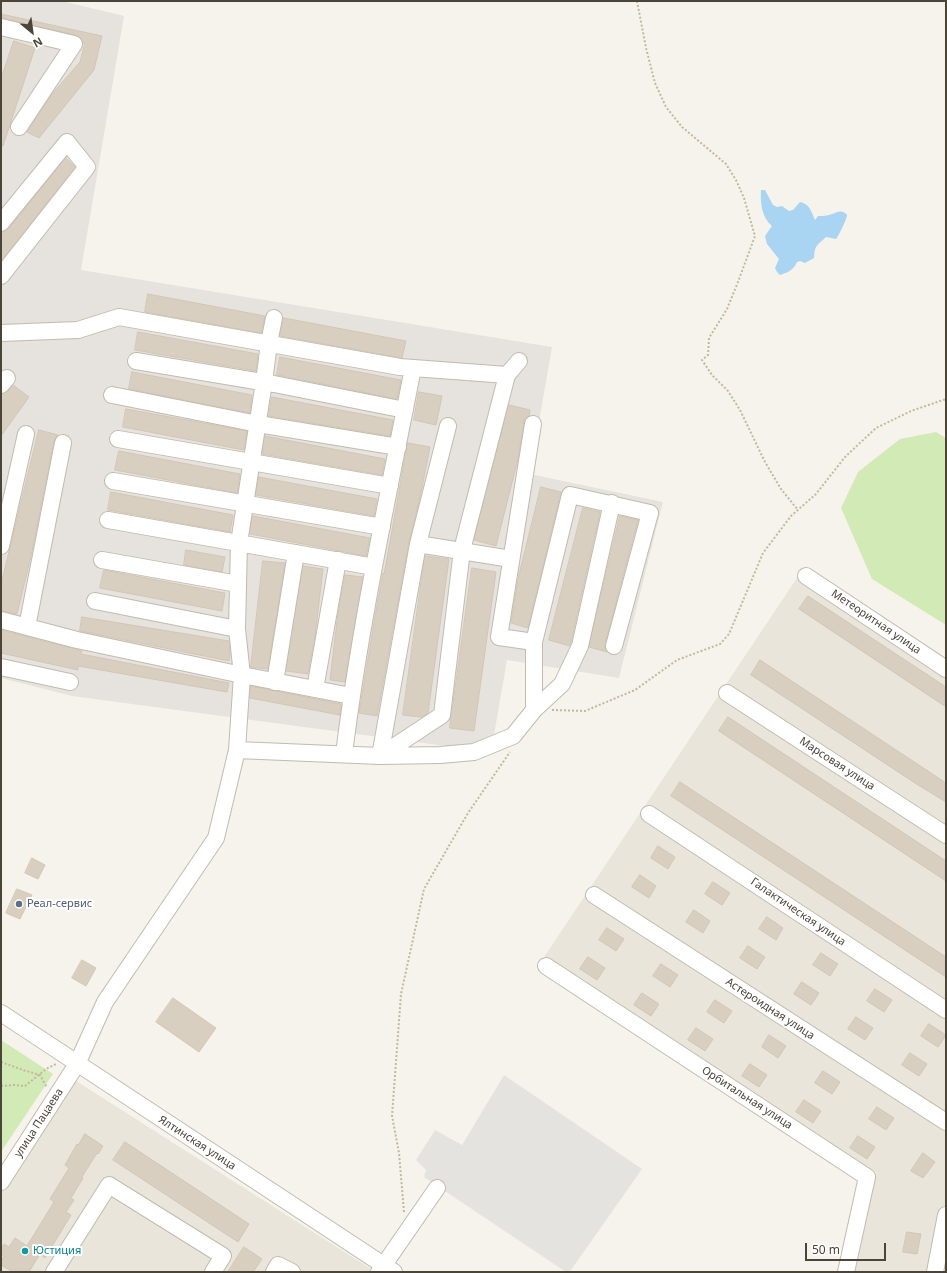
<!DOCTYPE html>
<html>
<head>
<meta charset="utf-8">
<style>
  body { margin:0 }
  #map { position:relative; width:947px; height:1273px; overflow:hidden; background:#f6f3ec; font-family:"Noto Sans",sans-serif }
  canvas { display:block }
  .frame { position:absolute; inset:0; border:2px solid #4b4439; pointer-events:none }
  .north { position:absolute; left:12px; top:12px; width:40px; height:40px; -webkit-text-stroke:3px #fff; paint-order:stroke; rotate:151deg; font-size:11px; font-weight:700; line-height:16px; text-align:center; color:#4b4439 }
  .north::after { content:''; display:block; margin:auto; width:14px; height:18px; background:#4b4439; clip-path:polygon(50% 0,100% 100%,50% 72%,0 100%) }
  .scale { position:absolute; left:805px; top:1243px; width:81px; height:18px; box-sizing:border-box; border:2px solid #4b4439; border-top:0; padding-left:5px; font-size:12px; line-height:14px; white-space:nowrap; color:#4b4439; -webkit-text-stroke:3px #fff; paint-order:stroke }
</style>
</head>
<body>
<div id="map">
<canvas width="947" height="1273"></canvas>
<div class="frame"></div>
<div class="north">N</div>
<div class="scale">50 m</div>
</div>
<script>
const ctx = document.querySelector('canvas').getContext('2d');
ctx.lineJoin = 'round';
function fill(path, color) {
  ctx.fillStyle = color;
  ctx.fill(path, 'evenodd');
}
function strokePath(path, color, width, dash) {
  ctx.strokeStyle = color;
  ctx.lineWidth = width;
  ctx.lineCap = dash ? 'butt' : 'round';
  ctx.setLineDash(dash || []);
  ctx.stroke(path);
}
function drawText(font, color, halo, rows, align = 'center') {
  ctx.font = font + ' "Noto Sans",sans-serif';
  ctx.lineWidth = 4;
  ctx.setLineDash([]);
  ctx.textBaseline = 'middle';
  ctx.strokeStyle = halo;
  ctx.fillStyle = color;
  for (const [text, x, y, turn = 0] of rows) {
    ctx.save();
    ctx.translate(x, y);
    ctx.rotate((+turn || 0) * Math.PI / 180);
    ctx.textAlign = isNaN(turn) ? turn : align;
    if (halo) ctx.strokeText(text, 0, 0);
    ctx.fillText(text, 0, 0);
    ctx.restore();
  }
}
fill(new Path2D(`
  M799 575 946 673V1272H854L876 1173 544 957Z
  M73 1079 376 1272H1V1188Z`), '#eae5da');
fill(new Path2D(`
  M1 1H62L124 16 81 270 552 347 530 474 663 502 619 678 507 660 491 752 72 696 1 678Z`), '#e6e2dd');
fill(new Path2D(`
  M936 432 946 438V625L872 579 841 508 858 472 900 439Z
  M1 1040 53 1074 1 1152Z`), '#d2eab5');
fill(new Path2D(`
  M504 1075 642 1169 571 1270 566 1272 424 1177 426 1170 416 1160 435 1130 462 1145Z`), '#e5e3e0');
fill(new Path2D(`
  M761 190H765L773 205 777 207 782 206 789 211 793 210 800 202C810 204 811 211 815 220L818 216C822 216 827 216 832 214 838 212 842 209 847 215 847 219 838 237 836 239L826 237C817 246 815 244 814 258L805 263 800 261 797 262C793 271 788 272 780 275L777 272 775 268 779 259 767 244 765 236 772 226C762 218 760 203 761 190Z`), '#a9d4f2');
const building = new Path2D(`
  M1 14 102 36 94 70 39 138 27 132 52 94 80 62 85 43H83L80 37 76 35 1 18Z
  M14 41 35 48 3 146H1V79Z
  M66 158 75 167 1 261V232L8 229Z
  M148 294 265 316 261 333 145 312Z
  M284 318 406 341 402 358 280 336Z
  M138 332 258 354 256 371 135 350Z
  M280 357 401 380 397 399 277 375Z
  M132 372 252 395 250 413 129 389Z
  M13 385 29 397 1 436V394L8 391Z
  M419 392 442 396 436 425 414 420Z
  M272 397 393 420 390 436 269 416Z
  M509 405 530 410 529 416 525 418 524 422 518 459 496 546 474 540Z
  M126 409 247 431 244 450 123 427Z
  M39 430 58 435 54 441 31 556 17 614 1 611V585Z
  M265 436 385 459 382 475 262 454Z
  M408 443 430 447 421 493 409 542 377 716 359 713 376 611 383 573H384Z
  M119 451 240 474 237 493 115 470Z
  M259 477 377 499 374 516 256 495Z
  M541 487 561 492 528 628 511 623 518 579Z
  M111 492 233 515 230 532 108 510Z
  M583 508 600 512 570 646 549 640Z
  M253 516 370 538 366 556 250 534Z
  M620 516 638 520 605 644V648L607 652 589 647Z
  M186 550 225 557 222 572 184 565Z
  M425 556 449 559 428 713 421 717 403 715Z
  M263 561 285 563 268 669 251 667Z
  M303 566 323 569 315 636 308 674 286 671Z
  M472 568 496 572 474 731 450 728Z
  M104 570 225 593 222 611 100 588Z
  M345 575 363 577 345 682 330 680 337 621Z
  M808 596 946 687V707L799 609Z
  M82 617 229 641 230 654 229 661 80 631Z
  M1 630 82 651 81 654 229 683 227 692 78 666V670L1 653Z
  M760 660 946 783V802L918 785 751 675Z
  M251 686 341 704 340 715 250 698Z
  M728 717 946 861V881L719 731Z
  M680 782 946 957V977L671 796Z
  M658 846 675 857 668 869 651 858Z
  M32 858 45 865 38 879 25 873Z
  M640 875 656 886 649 898 632 887Z
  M713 882 730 893 722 905 705 894Z
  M17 889 32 895 20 919 6 913Z
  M694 910 710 921 703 933 686 922Z
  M767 917 783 928 776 940 759 929Z
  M607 928 624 939 616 951 599 940Z
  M748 946 765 957 757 969 740 958Z
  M821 953 838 964 830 976 813 965Z
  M588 957 605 968 597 980 580 969Z
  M82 960 96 968 86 986 72 978Z
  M661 964 678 975 670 987 653 976Z
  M802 982 819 993 811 1005 794 994Z
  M875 989 892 1000 884 1012 867 1001Z
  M642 993 659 1004 651 1016 634 1005Z
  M173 998 216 1028 199 1052 156 1022Z
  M715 1000 732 1011 724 1023 707 1012Z
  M856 1017 873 1028 865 1040 848 1029Z
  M929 1024 946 1035 938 1047 921 1036Z
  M696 1028 713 1039 705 1051 688 1040Z
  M769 1035 786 1046 778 1058 762 1047Z
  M910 1053 927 1064 919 1076 902 1065Z
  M750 1064 767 1075 759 1087 742 1076Z
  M823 1071 840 1082 832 1094 815 1083Z
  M804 1100 821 1111 813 1123 796 1112Z
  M877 1107 894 1118 886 1130 869 1119Z
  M85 1134 103 1146 98 1154 97 1153 85 1172 82 1177 83 1178 71 1198 74 1200 66 1212 71 1215 45 1258 40 1254 29 1272H13L1 1265V1261L4 1256 1 1254V1248L4 1244 9 1247 15 1238 27 1246 54 1202 50 1199 69 1168 65 1165 77 1144 78 1145Z
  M858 1136 875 1147 867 1159 850 1148Z
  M125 1142 249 1224 238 1242 113 1160Z
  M923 1153 935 1162 923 1178 911 1171Z
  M907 1232 921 1234 917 1254 903 1252Z
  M244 1247 262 1259 253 1272H228Z`);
fill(building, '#d8cfc1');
strokePath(building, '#d3c7b4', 1);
const minor = new Path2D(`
  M1 27 74 44 19 127
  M1 223 67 142 87 167 1 276
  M1 333 78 330 119 317 400 367 507 375
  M136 361 274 384 405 410
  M1 385 7 378
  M112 395 258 424 398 447
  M533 424 499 637 534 642V710
  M118 439 390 486
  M113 481 382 527
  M108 520 374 567
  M418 544 511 559
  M1 546 26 434
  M102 560 238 584
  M806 576 946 669
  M95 601 237 629
  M1 620 77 640 242 675 351 696
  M27 627 63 443
  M534 642 570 495 650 513 614 646
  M1 667 70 682
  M275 682 296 553
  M315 689 338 560
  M727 693 946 835
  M237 750 380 756 440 755 474 752 513 736 534 710 562 684 580 646 612 503
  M344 754C360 625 388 496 413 368
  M380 756 442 715 462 550 507 375 519 361
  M380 756 418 544 448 426
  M649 814 946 1010
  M594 895 946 1122
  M546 966 867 1177 846 1272
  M1 1013 394 1272
  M1 1182 77 1064 105 1002 216 838 237 750 242 675 237 629 239 543 264 382 269 343 274 318
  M54 1272 109 1185 223 1256 213 1272
  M274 1272 278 1265 292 1272
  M379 1272 437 1188
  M935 1272 946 1215`);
strokePath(minor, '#c2bbae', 18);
strokePath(new Path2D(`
  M637 1 646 48 655 83 666 107 682 127 726 164 736 180 744 198 755 236 738 282 727 309 709 338 708 355 702 360 712 375 728 391 740 410 765 462 781 489 798 510
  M552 710 585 711 635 690 677 660 720 644 729 634 763 553 791 516 816 494 845 457 876 428 911 411 946 399
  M1 1062 23 1070 40 1075 47 1088
  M1 1086 14 1085 25 1086 46 1069 56 1064
  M404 1212 399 1153 392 1116 401 994 424 889 468 813 510 752`), '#c4b79f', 2, [2, 2]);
strokePath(minor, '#fff', 16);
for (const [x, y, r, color] of [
  [19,904,4,"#5c6f8a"],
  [25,1251,4,"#0f9aa8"]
]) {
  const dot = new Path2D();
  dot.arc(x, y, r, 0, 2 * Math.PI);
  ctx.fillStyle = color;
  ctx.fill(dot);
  strokePath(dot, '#fff', 1.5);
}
drawText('11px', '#4b4439', '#fff', [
  ["Метеоритная улица",876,622,34],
  ["Марсовая улица",837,764,33],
  ["Галактическая улица",798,912,34],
  ["Астероидная улица",770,1009,33],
  ["Орбитальная улица",747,1098,33],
  ["улица Пацаева",39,1123,-57],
  ["Ялтинская улица",197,1143,33]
]);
drawText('11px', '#4e5e75', '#fff', [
  ["Реал-сервис",27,904]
], 'left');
drawText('11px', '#0d838f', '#fff', [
  ["Юстиция",33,1251]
], 'left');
</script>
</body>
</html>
